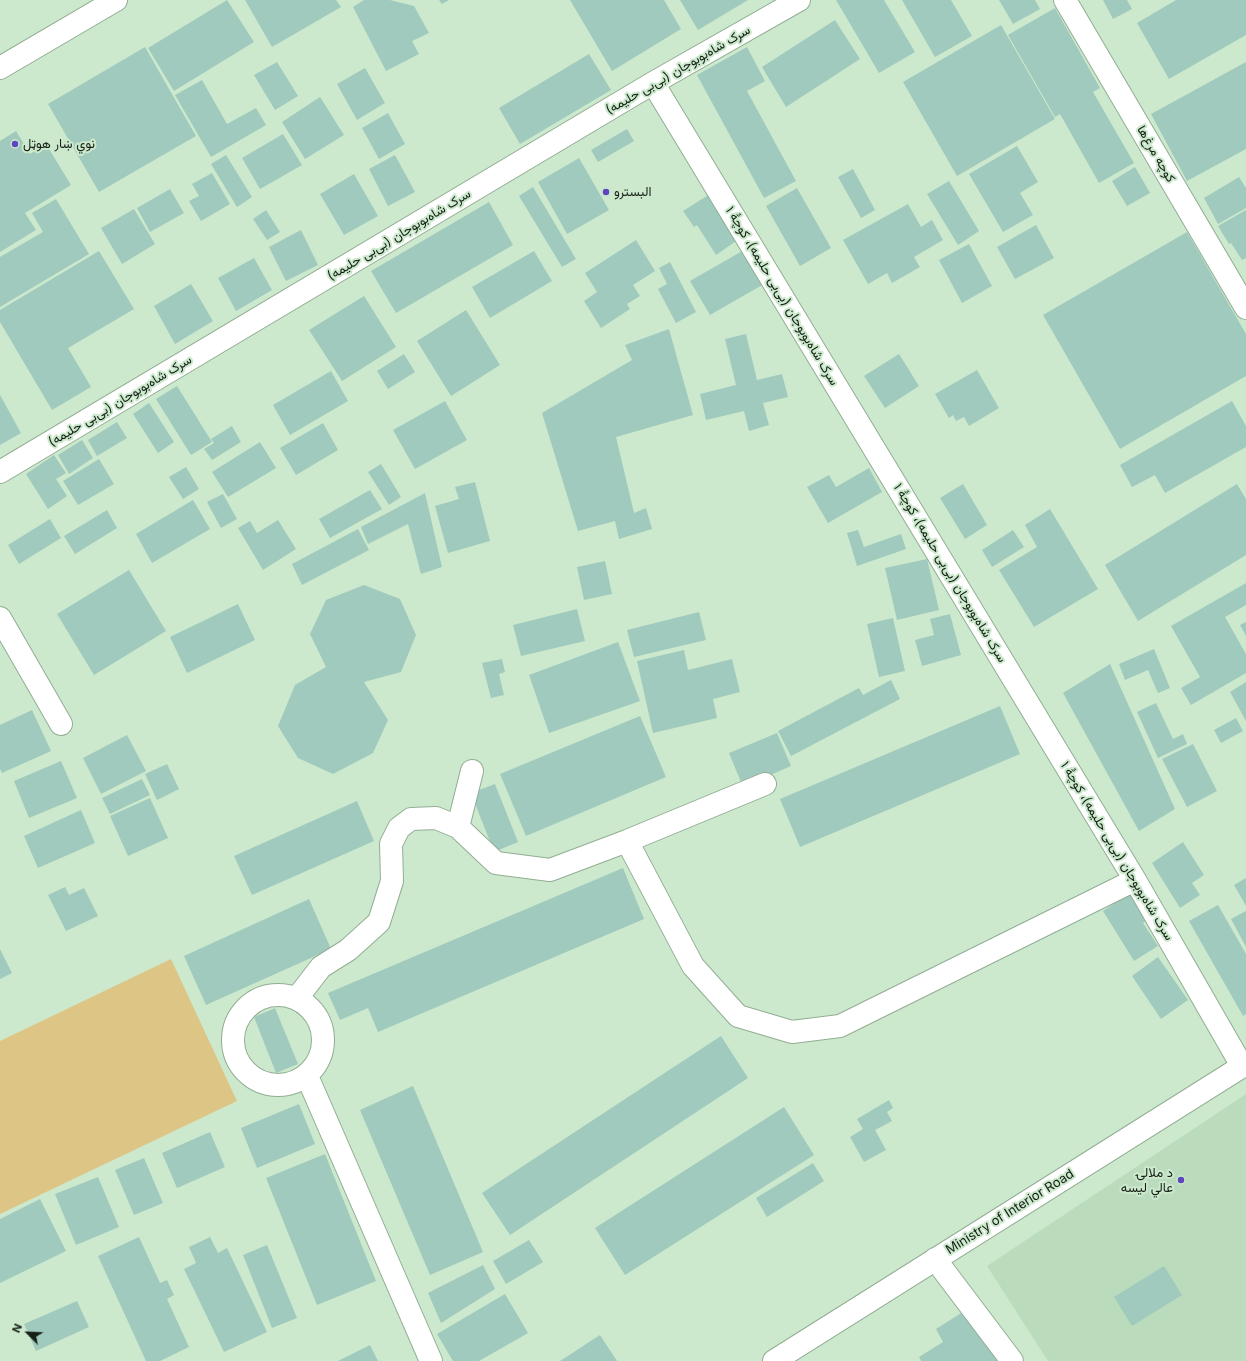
<!DOCTYPE html>
<html>
<head>
<meta charset="utf-8">
<style>
  body { margin:0 }
  #map { position:relative; width:1246px; height:1361px; overflow:hidden; background:#cce9cd; font-family:Inter,sans-serif }
  canvas { display:block }
  .north { position:absolute; left:8px; top:1313px; width:40px; height:40px; -webkit-text-stroke:3px #cce9cd; paint-order:stroke; rotate:294deg; font-size:11px; font-weight:700; line-height:16px; text-align:center; color:#151f15 }
  .north::after { content:''; display:block; margin:auto; width:14px; height:18px; background:#151f15; clip-path:polygon(50% 0,100% 100%,50% 72%,0 100%) }
</style>
</head>
<body>
<div id="map">
<canvas width="1246" height="1361"></canvas>
<div class="north">N</div>
</div>
<script>
const ctx = document.querySelector('canvas').getContext('2d');
ctx.lineJoin = 'round';
function fill(path, color) {
  ctx.fillStyle = color;
  ctx.fill(path, 'evenodd');
}
function strokePath(path, color, width, dash) {
  ctx.strokeStyle = color;
  ctx.lineWidth = width;
  ctx.lineCap = dash ? 'butt' : 'round';
  ctx.setLineDash(dash || []);
  ctx.stroke(path);
}
function drawText(font, color, halo, rows, align = 'center') {
  ctx.font = font + ' Inter,Vazirmatn,sans-serif';
  ctx.lineWidth = 4;
  ctx.setLineDash([]);
  ctx.textBaseline = 'middle';
  ctx.strokeStyle = halo;
  ctx.fillStyle = color;
  for (const [text, x, y, turn = 0] of rows) {
    ctx.save();
    ctx.translate(x, y);
    ctx.rotate((+turn || 0) * Math.PI / 180);
    ctx.textAlign = isNaN(turn) ? turn : align;
    if (halo) ctx.strokeText(text, 0, 0);
    ctx.fillText(text, 0, 0);
    ctx.restore();
  }
}
fill(new Path2D(`
  M1246 1094V1361H1048L987 1266Z`), '#badcbc');
fill(new Path2D(`
  M171 959 237 1101 0 1214V1041Z`), '#ddc685');
fill(new Path2D(`
  M227 0 254 42 174 91 148 48Z
  M245 0H336L341 7 272 47Z
  M364 0H390L414 6 429 33 412 41 419 54 386 71 353 7Z
  M439 0H449L442 4Z
  M570 0H664L681 29 612 71Z
  M680 0H748L698 30Z
  M836 0H884L915 52 879 73Z
  M902 0H951L972 36 935 57Z
  M999 0H1035L1040 9 1013 24Z
  M1103 0H1127L1132 9 1113 19Z
  M1176 0H1246V35L1169 79 1137 23Z
  M1055 8 1100 88 1093 92 1134 163 1099 183 1060 114 1055 117 1008 35Z
  M835 20 860 59 786 107 762 67Z
  M1001 25 1055 119 957 176 903 82Z
  M145 47 196 136 99 192 48 104Z
  M747 47 765 81 747 91 796 181 764 198 697 75Z
  M589 54 611 90 520 144 499 108Z
  M277 62 298 96 275 110 254 75Z
  M1246 62V149L1187 181 1151 114Z
  M365 68 385 103 357 120 337 84Z
  M202 80 227 124 256 108 266 125 211 157 175 95Z
  M320 97 344 135 305 159 282 122Z
  M388 113 405 144 379 159 362 128Z
  M627 129 634 141 598 162 591 150Z
  M16 131 30 154 46 144 71 185 25 213 36 230 0 252V141Z
  M283 134 302 165 260 189 242 158Z
  M1017 146 1038 182 1020 193 1033 215 1003 232 969 174Z
  M226 155 252 197 237 207 211 164Z
  M395 155 415 192 388 206 369 169Z
  M579 158 609 210 567 234 538 182Z
  M1135 167 1150 193 1127 206 1112 181Z
  M853 169 875 210 861 218 838 177Z
  M212 173 230 204 201 221 189 201 199 196 192 184Z
  M354 174 378 216 344 235 320 194Z
  M1239 177 1246 188V208L1218 224 1204 198Z
  M949 181 979 231 958 245 927 194Z
  M533 187 576 259 562 267 519 196Z
  M797 188 831 248 800 266 766 206Z
  M170 189 184 213 150 232 137 208Z
  M710 194 739 239 716 255 697 225 694 227 683 211Z
  M56 199 89 254 0 307V257L43 232 32 213Z
  M489 202 513 245 396 313 371 271Z
  M908 204 921 227 932 220 943 240 914 257 920 267 892 283 887 273 868 284 843 240Z
  M134 209 155 244 122 264 101 228Z
  M266 210 280 232 267 240 253 219Z
  M1246 210V234L1229 244 1218 226Z
  M1036 225 1054 258 1015 279 997 247Z
  M301 230 318 265 286 281 269 247Z
  M1187 232 1246 334V376L1120 449 1043 315Z
  M1246 234V258L1242 260 1231 243Z
  M636 240 655 271 633 285 640 296 627 304 630 309 601 328 584 301 597 292 585 273Z
  M969 244 992 286 962 303 939 260Z
  M744 250 764 284 710 315 690 281Z
  M99 251 134 309 68 348 91 387 52 410 0 322V310Z
  M534 251 552 281 490 318 472 287Z
  M254 258 272 290 236 311 218 278Z
  M670 262 696 312 676 323 658 289 667 284 659 268Z
  M191 284 213 321 175 344 154 306Z
  M364 296 396 347 342 381 309 330Z
  M466 310 500 365 451 396 417 341Z
  M669 329 693 415 616 437 634 513 646 508 652 529 619 539 615 521 578 531 542 413 632 360 625 345Z
  M746 334 757 380 782 374 788 397 763 403 769 425 749 431 744 411 706 420 700 394 736 385 725 339Z
  M404 354 415 372 388 389 377 371Z
  M899 354 919 386 885 408 864 376Z
  M977 370 999 408 969 426 964 417 956 421 953 415 949 418 935 394Z
  M331 371 348 401 290 435 273 405Z
  M177 386 212 442 191 455 156 399Z
  M0 395 21 433 0 445Z
  M445 401 467 440 415 469 393 430Z
  M1232 401 1246 426V447L1165 493 1155 475 1132 487 1120 465Z
  M149 403 174 442 158 453 133 414Z
  M117 422 127 438 97 456 88 440Z
  M323 423 338 450 296 475 280 448Z
  M232 426 241 442 212 460 204 449 214 443 211 439Z
  M82 440 93 458 69 474 58 455Z
  M260 442 276 468 228 497 212 472Z
  M54 455 66 473 56 479 67 496 48 509 26 474Z
  M99 459 114 484 78 505 63 481Z
  M381 464 401 497 389 505 368 472Z
  M186 467 199 489 183 499 169 477Z
  M869 468 882 492 828 523 807 487 829 475 836 487Z
  M475 482 490 541 448 553 435 506 459 499 455 487Z
  M963 484 987 525 965 539 940 498Z
  M1237 484 1246 499V555L1138 621 1105 565Z
  M370 490 382 509 330 538 319 519Z
  M425 493 442 567 421 574 408 524 368 544 361 527Z
  M223 494 237 519 221 528 207 502Z
  M193 500 210 529 152 563 136 534Z
  M1050 509 1098 589 1034 627 999 570 1037 547 1025 525Z
  M107 510 117 528 75 554 64 536Z
  M50 519 61 538 19 564 8 545Z
  M278 520 296 549 263 570 238 528 250 521 257 533Z
  M358 529 369 550 302 585 292 564Z
  M858 530 864 547 901 534 906 549 857 566 847 533Z
  M1013 530 1024 547 992 567 982 550Z
  M927 559 939 610 897 620 885 568Z
  M605 561 612 594 584 600 577 567Z
  M129 570 166 631 94 675 57 614Z
  M1246 583V605L1225 617 1246 654V673L1191 705 1181 688 1200 677 1171 626Z
  M364 585 400 599 416 635 401 672 364 682 388 720 373 753 333 774 298 758 278 726 295 685 326 667 310 634 326 600Z
  M238 604 255 640 187 673 170 637Z
  M577 609 585 641 521 656 513 625Z
  M699 612 706 640 634 657 627 630Z
  M950 614 961 655 922 666 915 640 934 635 930 619Z
  M893 618 905 671 879 677 867 624Z
  M1246 622V636L1240 625Z
  M618 642 640 701 549 733 529 675Z
  M1154 649 1170 688 1158 693 1148 670 1125 680 1119 664Z
  M684 650 688 670 732 659 740 692 713 699 717 718 653 733 637 661Z
  M502 659 505 672 499 674 504 695 491 698 482 663Z
  M1110 664 1175 809 1139 831 1063 693Z
  M891 680 900 699 791 756 778 731 859 688 863 695Z
  M1246 682V721L1230 692Z
  M1156 703 1173 739 1183 734 1187 744 1158 758 1137 712Z
  M1000 706 1020 754 800 847 780 799Z
  M32 710 51 751 2 773 0 769V725Z
  M640 716 666 777 526 836 500 774Z
  M1236 718 1243 731 1221 743 1214 730Z
  M777 733 791 766 743 787 729 753Z
  M127 735 146 771 101 794 83 758Z
  M1193 744 1217 791 1187 807 1162 759Z
  M61 761 77 798 29 818 14 781Z
  M167 764 179 789 157 800 145 774Z
  M142 779 150 795 110 814 102 798Z
  M495 784 518 842 494 852 471 793Z
  M150 798 168 838 128 856 110 816Z
  M357 801 374 841 252 895 234 856Z
  M81 810 95 843 38 868 24 836Z
  M1183 842 1204 875 1192 883 1200 895 1180 908 1152 863Z
  M623 868 644 919 378 1032 368 1008 340 1020 328 993Z
  M1246 878V906L1234 885Z
  M65 887 69 895 84 888 98 916 66 931 48 895Z
  M1136 889 1153 916 1143 923 1158 946 1134 961 1103 911Z
  M309 899 331 949 206 1005 184 956Z
  M1218 905 1246 954V1014L1243 1016 1189 921Z
  M1246 911V947L1231 919Z
  M0 949 12 973 0 979Z
  M1158 957 1188 1000 1161 1019 1132 976Z
  M275 1008 298 1064 276 1073 254 1017Z
  M721 1036 748 1078 510 1235 482 1193Z
  M413 1086 483 1252 430 1275 360 1110Z
  M889 1100 893 1108 887 1112 892 1121 875 1130 886 1150 864 1162 850 1137 863 1129 857 1119Z
  M299 1104 315 1144 257 1168 241 1128Z
  M784 1107 814 1155 625 1275 595 1228Z
  M210 1132 225 1167 177 1188 162 1153Z
  M325 1154 376 1281 317 1305 266 1178Z
  M144 1158 163 1203 134 1215 115 1170Z
  M813 1163 824 1181 767 1217 756 1198Z
  M98 1177 119 1227 76 1245 55 1194Z
  M40 1199 66 1251 0 1283V1219Z
  M139 1237 160 1283 167 1280 174 1295 167 1299 189 1347 160 1361H146L98 1256Z
  M210 1237 218 1253 227 1248 267 1332 224 1352 184 1269 196 1263 189 1247Z
  M529 1240 543 1262 506 1284 493 1261Z
  M267 1245 297 1318 272 1328 243 1255Z
  M483 1265 495 1289 441 1323 428 1293Z
  M1164 1266 1182 1295 1132 1326 1114 1297Z
  M505 1294 528 1333 479 1361H453L437 1334Z
  M77 1301 89 1327 36 1351 24 1324Z
  M966 1310 998 1361H921L919 1357 943 1342 936 1329Z
  M600 1335 617 1361H560Z
  M370 1345 378 1361H338Z`), '#a0cabd');
const minor = new Path2D(`
  M1065 0 1246 308
  M653 83 1135 880 1242 1066
  M0 472 653 83 799 0
  M0 618 61 724
  M458 827 472 771
  M627 841 693 966 738 1016 792 1032 840 1026 1135 880
  M233 1040a45 45 0 1 1 90 0a45 45 0 1 1-90 0Z
  M297 998 321 967 348 950 379 922 392 881 391 844 399 828 411 819 436 818 458 827 496 863 550 870 627 841 765 784
  M307 1076 431 1361
  M935 1259 1012 1361
  M774 1361 1246 1064`);
const major = new Path2D(`
  M0 68 116 0`);
strokePath(minor, '#92ad93', 24);
strokePath(major, '#92ad93', 24);
strokePath(minor, '#fff', 22);
strokePath(major, '#fff', 22);
for (const [x, y, r, color] of [
  [15,144,4,"#5f46be"],
  [606,192,4,"#5f46be"],
  [1181,1180,4,"#5f46be"]
]) {
  const dot = new Path2D();
  dot.arc(x, y, r, 0, 2 * Math.PI);
  ctx.fillStyle = color;
  ctx.fill(dot);
  strokePath(dot, '#cce9cd', 1.5);
}
drawText('13px', '#151f15', '#cce9cd', [
  ["سرک شاه‌بوبوجان (بی‌بی حلیمه)",678,70,-30],
  ["کوچه مرغ‌ها",1156,154,60],
  ["سرک شاه‌بوبوجان (بی‌بی حلیمه)",399,235,-31],
  ["سرک شاه‌بوبوجان (بی‌بی حلیمه)، کوچۀ ۱",782,296,59],
  ["سرک شاه‌بوبوجان (بی‌بی حلیمه)",120,401,-31],
  ["سرک شاه‌بوبوجان (بی‌بی حلیمه)، کوچۀ ۱",950,573,59],
  ["سرک شاه‌بوبوجان (بی‌بی حلیمه)، کوچۀ ۱",1117,851,59],
  ["Ministry of Interior Road",1010,1212,-32]
]);
drawText('13px', '#151f15', '#cce9cd', [
  ["نوي ښار هوټل",23,144],
  ["البسترو",614,192],
  ["د ملالۍ",1173,1173,"right"],
  ["عالي لیسه",1173,1188,"right"]
], 'left');
</script>
</body>
</html>
